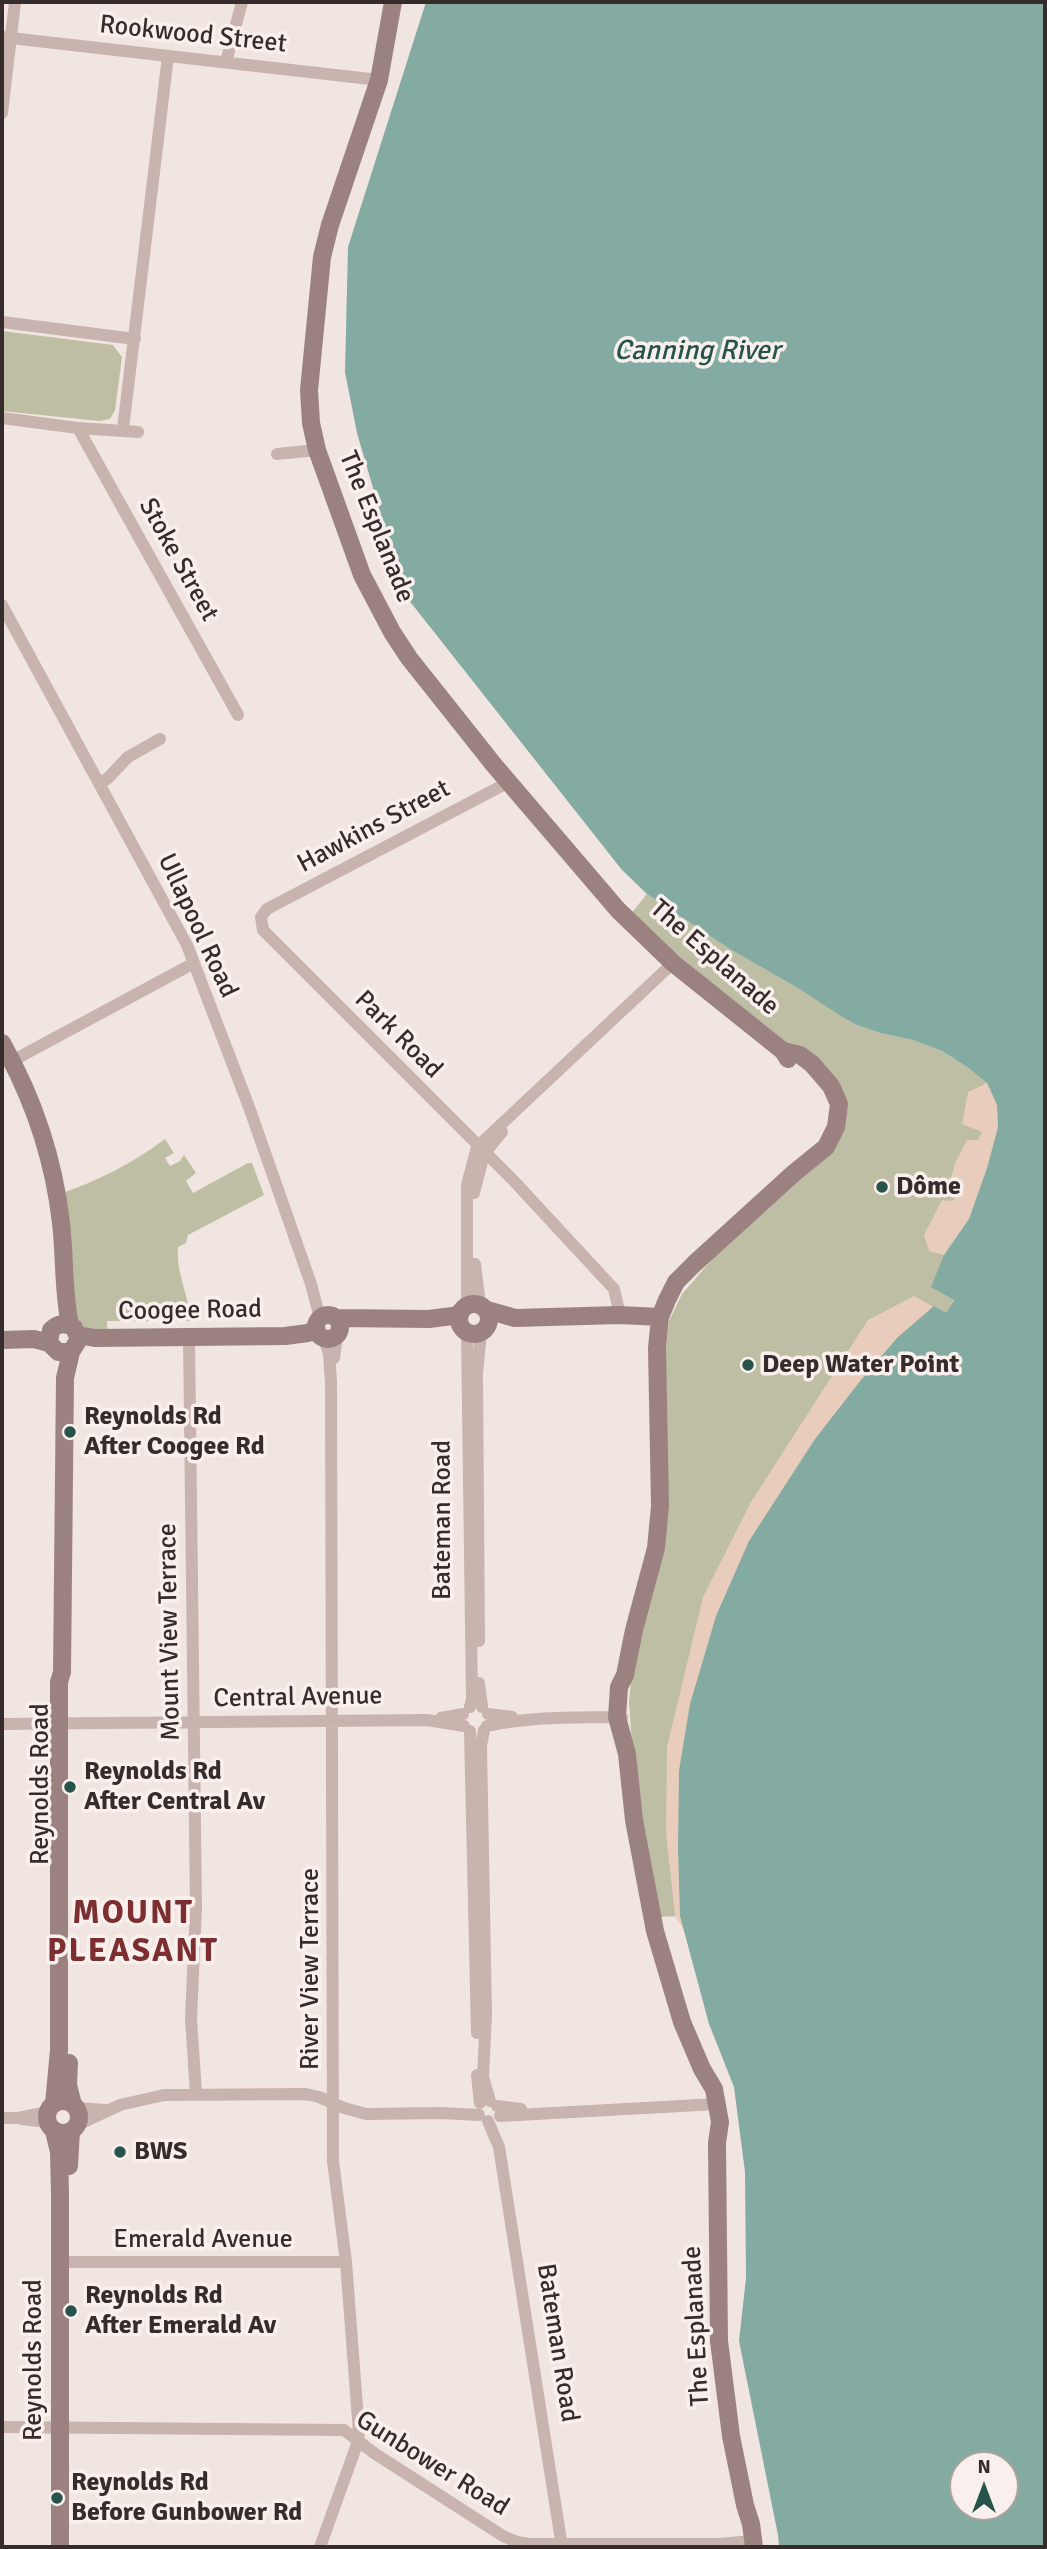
<!DOCTYPE html>
<html>
<head>
<meta charset="utf-8">
<style>
  body { margin:0 }
  #map { position:relative; width:1047px; height:2549px; overflow:hidden; background:#f1e5e1; font-family:Signika,sans-serif }
  canvas { display:block }
  .frame { position:absolute; inset:0; border:4px solid #372c2c; pointer-events:none }
  .north { position:absolute; left:949px; top:2451px; width:70px; height:70px; box-sizing:border-box; background:#f9f0ed; border:2px solid #aba2a0; border-radius:50%; rotate:0deg; font-size:19px; font-weight:700; line-height:28px; text-align:center; color:#372c2c }
  .north::after { content:''; display:block; margin:auto; width:24px; height:32px; background:#26544b; clip-path:polygon(50% 0,100% 100%,50% 72%,0 100%) }
</style>
</head>
<body>
<div id="map">
<canvas width="1047" height="2549"></canvas>
<div class="frame"></div>
<div class="north">N</div>
</div>
<script>
const ctx = document.querySelector('canvas').getContext('2d');
ctx.lineJoin = 'round';
function fill(path, color) {
  ctx.fillStyle = color;
  ctx.fill(path, 'evenodd');
}
function strokePath(path, color, width, dash) {
  ctx.strokeStyle = color;
  ctx.lineWidth = width;
  ctx.lineCap = dash ? 'butt' : 'round';
  ctx.setLineDash(dash || []);
  ctx.stroke(path);
}
function drawText(font, color, halo, rows, align = 'center') {
  ctx.font = font + ' Signika,sans-serif';
  ctx.lineWidth = 7;
  ctx.setLineDash([]);
  ctx.textBaseline = 'middle';
  ctx.strokeStyle = halo;
  ctx.fillStyle = color;
  for (const [text, x, y, turn = 0] of rows) {
    ctx.save();
    ctx.translate(x, y);
    ctx.rotate((+turn || 0) * Math.PI / 180);
    ctx.textAlign = isNaN(turn) ? turn : align;
    if (halo) ctx.strokeText(text, 0, 0);
    ctx.fillText(text, 0, 0);
    ctx.restore();
  }
}
fill(new Path2D(`
  M2 331 113 345 122 357 115 410 110 419 99 421 2 411Z
  M647 894 728 948 801 990 857 1025 880 1033 913 1040 942 1051 967 1067 987 1083V1168L969 1219 944 1255 934 1288 954 1299 946 1314 680 1916 657 1917 634 1774 629 1702 634 1652 653 1585 664 1366 669 1321 682 1294 716 1255 822 1158 837 1105 819 1074 630 915Z
  M165 1139 174 1153 165 1158 170 1166 180 1161 184 1155 196 1173 186 1181 193 1193 248 1163H252L264 1195 188 1235 186 1243 178 1247C176 1275 189 1293 190 1321H107L108 1338 78 1335 57 1195C95 1182 134 1163 165 1139Z`), '#bdbea3');
fill(new Path2D(`
  M987 1083 997 1105 998 1127 987 1168 969 1219 944 1255 929 1251 924 1235 942 1200 953 1201 956 1195 947 1190 956 1161 967 1140H978L982 1132 962 1124 968 1092Z
  M914 1296 946 1314 690 1940 675 1916 666 1832 667 1747 703 1597 751 1502 868 1320Z`), '#e8cdbc');
fill(new Path2D(`
  M426 2H1045V2547H779L778 2535 739 2341 746 2278 745 2172 734 2087 709 2024 680 1916 678 1848 679 1771 690 1704 716 1616 749 1541 815 1439 861 1380 897 1338 934 1306 946 1313 954 1300 931 1287 944 1255 969 1219 987 1168 998 1127 997 1105 987 1083 967 1067 942 1051 913 1040 880 1033 857 1025 841 1016 801 990 728 948 647 894 622 870 404 594 357 433 345 372 348 247ZM963 2465H1005V2507H963Z`), '#83aba1');
strokePath(new Path2D(`
  M2 37 379 80
  M226 62 242 2
  M2 113 15 2
  M2 322 135 339
  M2 418 78 428 138 432
  M78 428 238 715
  M123 429 168 56
  M277 454 317 450
  M2 605 187 945 249 1107 311 1284 320 1318
  M511 781 267 909 261 917 263 930 513 1180 614 1289 620 1315
  M101 783 108 778 128 757 160 739
  M12 1061 194 963
  M474 1193 484 1154 502 1132
  M475 1264 480 1305
  M467 1306V1185L477 1147 673 963
  M467 1333 472 1699 470 1707
  M189 1337 196 1908 191 2018 196 2094
  M334 1358 337 1336
  M479 1641 477 1373 481 1333
  M479 1683 482 1707
  M488 1714 512 1717
  M441 1718 463 1714
  M2 1724 427 1720 464 1726
  M487 1726C531 1716 577 1718 622 1717
  M484 1730 481 1746 486 2014 483 2077 490 2101
  M470 1731 477 2033
  M477 2075 480 2103
  M497 2106 521 2109
  M76 2108 105 2110
  M500 2116 717 2104
  M2 2118H18L48 2112
  M22 2119 47 2122
  M488 2121 499 2147 562 2547
  M77 2125 120 2105 164 2095 306 2094 319 2097 344 2108 366 2114 441 2113 479 2115
  M59 2262H346
  M2 2427 344 2430 374 2453 503 2536 517 2542 530 2544H719L753 2541
  M320 2547 356 2447 359 2433 346 2262 333 2161 331 1382 329 1354 324 1338`), '#c8b3ae', 12);
strokePath(new Path2D(`
  M393 2 379 80 330 225 322 257 309 390 311 423 317 450 362 575 392 632 409 658 494 765 618 910 673 963 783 1051 788 1059
  M2 1043C33 1098 54 1161 61 1223 65 1257 63 1292 70 1325
  M459 1319a15 15 0 1 1 30 0a15 15 0 1 1-30 0Z
  M487 1310 515 1318 620 1315 660 1317
  M316 1327a12 12 0 1 1 24 0a12 12 0 1 1-24 0Z
  M337 1318 429 1319 460 1315
  M78 1335 95 1338 285 1336 308 1333 316 1329
  M2 1340 34 1339 49 1343
  M69 2063 68 2085 73 2105
  M47 2117a16 16 0 1 1 32 0a16 16 0 1 1-32 0Z
  M54 2104 59 2050V1682L62 1672 65 1378 71 1352 79 1339 74 1328C66 1322 58 1323 51 1330L49 1343 58 1352H71
  M54 2131 59 2152 60 2192V2547
  M69 2166 71 2131
  M754 2547 751 2524 745 2505 731 2436 719 2341 717 2143 720 2122 714 2089 702 2069 682 2022 655 1931 634 1820 627 1754 617 1717 619 1687 625 1675 634 1630 656 1548 660 1506 657 1348 660 1317 667 1300 676 1282 694 1264 794 1173 826 1147 836 1127 839 1104 831 1086 812 1064 800 1055 783 1051`), '#9b8280', 18);
for (const [x, y, r, color] of [
  [882,1187,7,"#26544b"],
  [748,1365,7,"#26544b"],
  [70,1432,7,"#26544b"],
  [70,1787,7,"#26544b"],
  [120,2152,7,"#26544b"],
  [71,2311,7,"#26544b"],
  [57,2498,7,"#26544b"]
]) {
  const dot = new Path2D();
  dot.arc(x, y, r, 0, 2 * Math.PI);
  ctx.fillStyle = color;
  ctx.fill(dot);
  strokePath(dot, '#f9f0ed', 2.5);
}
drawText('26px', '#372c2c', '#f9f0ed', [
  ["Rookwood Street",193,35,6],
  ["The Esplanade",376,527,68],
  ["Stoke Street",178,560,61],
  ["Hawkins Street",374,827,-28],
  ["Ullapool Road",197,926,65],
  ["The Esplanade",714,958,41],
  ["Park Road",398,1035,45],
  ["Coogee Road",190,1311,-1],
  ["Bateman Road",443,1520,-90],
  ["Mount View Terrace",170,1632,-91],
  ["Central Avenue",298,1698,-1],
  ["Reynolds Road",41,1784,-90],
  ["River View Terrace",311,1969,-90],
  ["Emerald Avenue",203,2240],
  ["The Esplanade",697,2326,-93],
  ["Bateman Road",557,2343,81],
  ["Reynolds Road",34,2360,-90],
  ["Gunbower Road",432,2464,32]
]);
drawText('bold 26px', '#372c2c', '#f9f0ed', [
  ["Dôme",896,1187],
  ["Deep Water Point",762,1365],
  ["Reynolds Rd",84,1417],
  ["After Coogee Rd",84,1447],
  ["Reynolds Rd",84,1772],
  ["After Central Av",84,1802],
  ["BWS",134,2152],
  ["Reynolds Rd",85,2296],
  ["After Emerald Av",85,2326],
  ["Reynolds Rd",71,2483],
  ["Before Gunbower Rd",71,2513]
], 'left');
drawText('italic 28px', '#26544b', '#f9f0ed', [
  ["Canning River",697,352]
]);
ctx.letterSpacing = '2px';
drawText('bold 33px', '#7d2e31', '#f9f0ed', [
  ["MOUNT",133,1914],
  ["PLEASANT",133,1952]
]);
ctx.letterSpacing = '0px';
</script>
</body>
</html>
